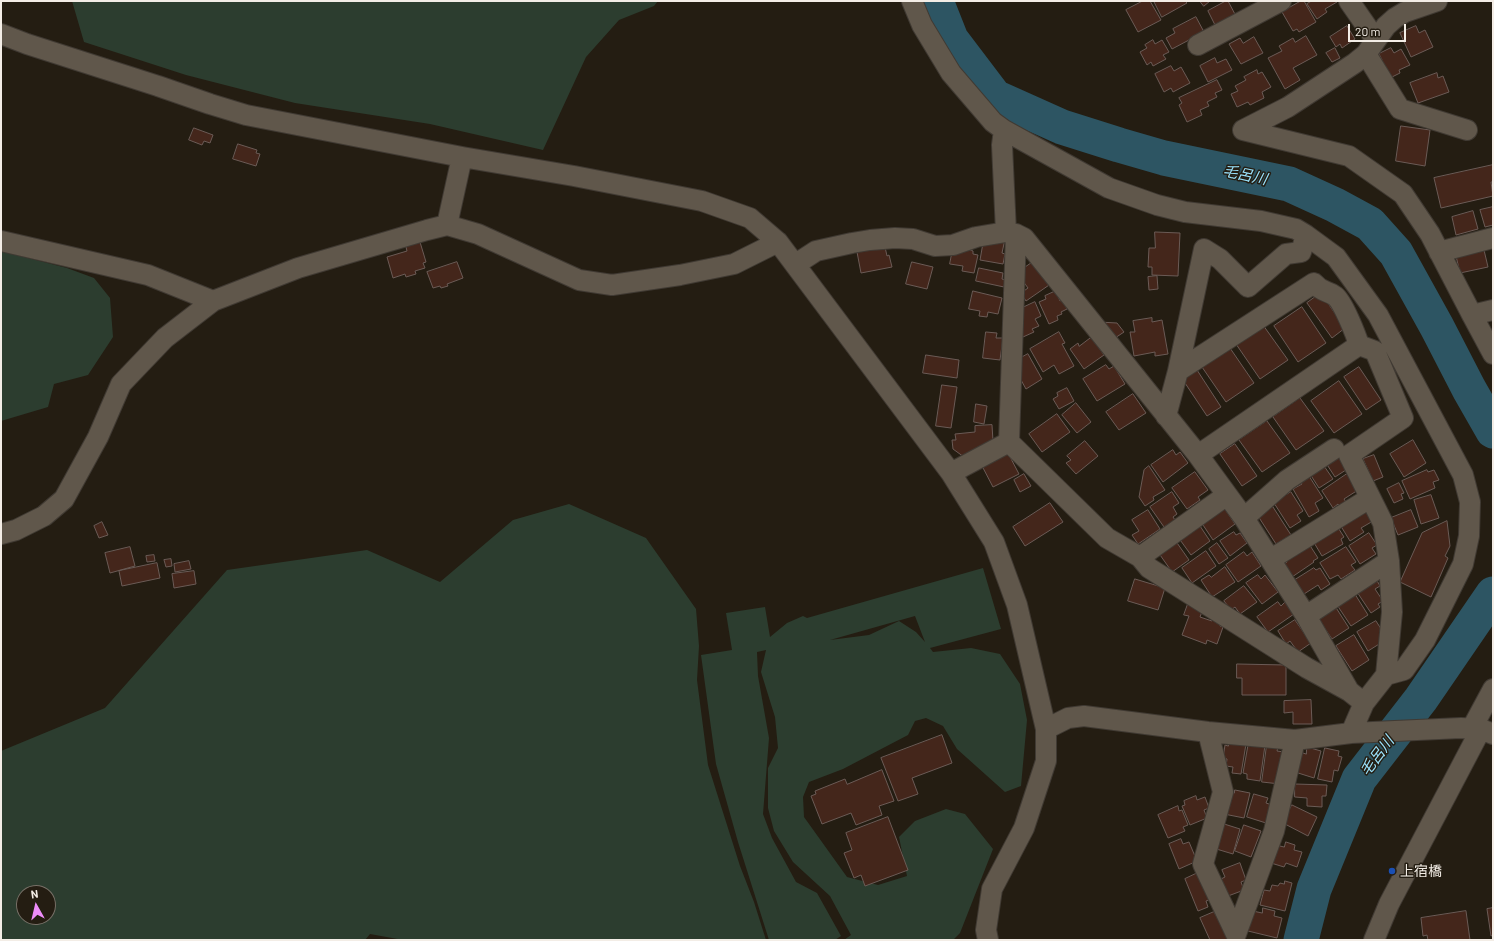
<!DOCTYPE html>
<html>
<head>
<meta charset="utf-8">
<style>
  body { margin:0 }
  #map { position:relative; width:1494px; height:941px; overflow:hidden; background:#241d12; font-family:Barlow,sans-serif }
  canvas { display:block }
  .frame { position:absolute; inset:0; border:2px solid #f3ede6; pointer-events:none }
  .north { position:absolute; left:16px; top:885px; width:40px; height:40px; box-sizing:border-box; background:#241d12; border:1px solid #777067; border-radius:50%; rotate:352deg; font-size:11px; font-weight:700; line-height:16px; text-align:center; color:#f3ede6 }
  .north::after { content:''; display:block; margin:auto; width:14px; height:18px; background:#ed8cf9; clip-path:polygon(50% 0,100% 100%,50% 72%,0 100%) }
  .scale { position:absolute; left:1348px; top:24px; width:58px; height:18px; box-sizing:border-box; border:2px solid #f3ede6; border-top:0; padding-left:5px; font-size:12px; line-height:14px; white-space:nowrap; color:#f3ede6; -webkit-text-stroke:3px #241d12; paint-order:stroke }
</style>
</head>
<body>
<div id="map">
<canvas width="1494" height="941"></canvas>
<div class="frame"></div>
<div class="north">N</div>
<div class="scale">20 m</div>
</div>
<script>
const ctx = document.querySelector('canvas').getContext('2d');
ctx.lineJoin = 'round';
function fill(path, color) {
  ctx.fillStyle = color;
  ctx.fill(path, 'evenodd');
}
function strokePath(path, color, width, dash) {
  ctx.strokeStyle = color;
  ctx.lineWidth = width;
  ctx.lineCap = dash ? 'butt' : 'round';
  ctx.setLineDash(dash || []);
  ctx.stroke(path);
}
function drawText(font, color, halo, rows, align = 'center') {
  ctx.font = font + ' Barlow,"Noto Sans JP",sans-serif';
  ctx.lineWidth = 3;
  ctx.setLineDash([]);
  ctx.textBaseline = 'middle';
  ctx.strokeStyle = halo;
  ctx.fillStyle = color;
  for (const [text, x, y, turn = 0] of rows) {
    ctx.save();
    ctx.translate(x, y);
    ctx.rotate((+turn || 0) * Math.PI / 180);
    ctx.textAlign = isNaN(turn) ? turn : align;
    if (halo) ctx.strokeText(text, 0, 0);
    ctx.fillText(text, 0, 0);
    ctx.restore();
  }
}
fill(new Path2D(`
  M72 1H658L654 6 619 20 586 57 543 150 430 124 295 103 186 75 84 42Z
  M1 251 67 268 94 278 110 298 113 337 88 375 54 384 48 407 1 421Z
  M569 504 646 538 696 609 699 646 697 680 708 765 740 866 754 902 766 940H403L370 934 365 940H1V751L105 708 227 570 367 550 440 582 513 520ZM24 893H48V917H24Z
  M983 568 1001 629 930 648 933 652 971 648 1000 654 1020 684 1027 720 1021 786 1005 792 957 749 943 726 926 718 915 721 908 735 843 769 809 782 803 797 804 817 847 877 878 885 907 876 899 837 915 821 946 809 965 814 993 849 960 933 953 940H844L851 935 830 896 793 862 774 831 768 808V768L778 748 775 717 761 672 766 650 757 652 758 676 769 738 763 814 772 838 796 882 817 893 841 936 835 940H769L738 842 716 764 701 655 732 650 726 613 765 607 770 637 787 623 803 616 807 618ZM915 616 925 642 916 632 899 621 869 635 830 640Z`), '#2c3d2f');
strokePath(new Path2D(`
  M936 1 951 39 995 97 1062 127 1119 145 1164 158 1289 184 1335 205 1370 224 1396 253 1437 327 1469 389 1493 431
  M1301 940 1314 889 1359 779 1421 699 1493 594`), '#2d5563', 35);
const building = new Path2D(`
  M1143 1H1150L1161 20 1138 32 1126 10Z
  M1154 1H1185L1187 3 1162 17Z
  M1200 1H1210L1204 6Z
  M1226 1H1228L1237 18 1217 29 1208 11Z
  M1301 1H1304L1316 22 1299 32 1297 29 1293 31 1282 12Z
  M1312 1H1336L1337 2 1325 9 1327 12 1317 19 1307 4Z
  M1196 17 1204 32 1172 49 1166 38 1175 33 1173 29Z
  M1347 26 1355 39 1342 48 1340 44 1336 47 1330 37Z
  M1416 26 1419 33 1425 30 1433 47 1411 57 1400 33Z
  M1306 36 1317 55 1293 68 1300 80 1285 89 1268 58 1282 51 1279 46 1293 38 1295 42Z
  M1254 37 1263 53 1241 64 1229 44 1240 38 1243 43Z
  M1153 40 1155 44 1162 40 1169 52 1163 55 1166 59 1153 66 1151 62 1147 65 1140 52 1147 48 1145 45Z
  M1335 48 1340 58 1332 62 1326 53Z
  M1391 48 1394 53 1401 49 1410 65 1399 70 1400 73 1386 80 1378 62 1382 60 1379 54Z
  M1215 58 1217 63 1226 59 1232 70 1208 82 1200 66Z
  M1171 66 1174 71 1181 67 1190 83 1173 92 1171 88 1164 92 1155 74Z
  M1257 70 1258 74 1262 72 1271 87 1262 92 1264 98 1250 105 1248 102 1237 107 1231 94 1238 91 1235 86 1246 80 1244 77Z
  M1437 73 1438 78 1443 76 1449 92 1418 103 1410 83Z
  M1217 80 1222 90 1215 93 1217 97 1207 102 1209 106 1200 110 1202 115 1187 122 1179 105 1182 103 1179 98Z
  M1401 126 1430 130 1425 166 1396 161Z
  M194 128 213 135 210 143 204 141 202 145 189 140Z
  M238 144 257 150 256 153 260 154 256 166 233 159Z
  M1493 165V182H1491L1493 196 1441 208 1434 178Z
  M1493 207V225L1485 227 1480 210Z
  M1473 211 1478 229 1456 235 1452 217Z
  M1155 232 1180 233 1178 276 1152 275V267H1148L1149 248H1155Z
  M1005 239 1002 253 1005 254 1003 264 980 260 983 243Z
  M420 242 426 262 423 263 425 268 415 271 416 274 406 277 405 274 393 278 387 257 407 251 406 247Z
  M885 247 887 256 889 255 892 267 861 273 857 252Z
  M953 249H968L973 251V254L978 255 974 273 962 271 963 266 950 264Z
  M1484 250 1488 267 1460 273 1456 256Z
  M1036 260 1052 283 1026 301 1021 293 1028 288 1017 273Z
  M457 262 463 278 447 284 448 286 441 288 440 286 433 288 427 272Z
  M912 262 933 267 927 289 906 284Z
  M979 268 1003 273 1002 279 1005 280 1004 287 976 281Z
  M1157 276 1158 289 1149 290 1148 277Z
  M973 291 1002 298 998 314 988 312 987 317 979 316 980 311 969 309Z
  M1056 291 1060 301 1063 299 1067 309 1061 312 1062 314 1057 316 1058 320 1049 324 1039 302 1046 299 1045 296Z
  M1321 293 1345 328 1332 338 1307 303Z
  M1035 302 1041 316 1035 319 1039 326 1032 329 1034 332 1023 337 1016 322 1020 309Z
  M1302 307 1326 343 1298 362 1274 326Z
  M1152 318V322L1162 320 1168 354 1155 356V352L1134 356 1130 332H1135L1133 321Z
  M1099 322 1117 323 1124 332 1112 340Z
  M1263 325 1288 360 1260 379 1236 344Z
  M986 332 997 333 996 338H1003L1000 360 983 358Z
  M1059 332 1065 343 1062 344 1074 366 1059 374 1054 365 1043 372 1030 349Z
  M1092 337 1104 355 1084 369 1070 349 1078 343 1079 346Z
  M1230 348 1254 383 1226 402 1202 367Z
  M1028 354 1042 379 1026 389 1015 369 1017 360Z
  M926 355 959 360 957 378 923 373Z
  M1106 365 1109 369 1114 366 1125 384 1097 401 1083 379Z
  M1359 367 1381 400 1366 410 1344 377Z
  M1197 370 1221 407 1207 416 1183 380Z
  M1339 381 1362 414 1334 433 1311 401Z
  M942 385 957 387 951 428 936 426Z
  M1067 388 1074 401 1059 409 1053 399 1058 396 1057 393Z
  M1133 394 1146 413 1119 430 1106 412Z
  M1300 398 1324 431 1296 450 1273 417Z
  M1076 403 1091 422 1077 433 1062 415Z
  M976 404 987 406 984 424 974 422Z
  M1057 414 1070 432 1042 452 1029 434Z
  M1267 421 1290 453 1262 472 1239 440Z
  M992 425 993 441 964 457 953 449 952 440H956L955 434 975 432V426Z
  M1413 440 1426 463 1404 477 1390 454Z
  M1085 441 1098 456 1076 474 1066 463 1071 460 1067 456Z
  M1235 444 1257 476 1242 486 1220 454Z
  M1173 450 1176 455 1180 452 1188 463 1163 482 1151 465Z
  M1007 451 1019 474 993 487 981 464Z
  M1341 455 1349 468 1335 477 1324 460Z
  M1374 455 1383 477 1373 481 1363 459Z
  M1322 463 1333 479 1319 488 1310 474Z
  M1149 466 1165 490 1153 497 1154 500 1145 506 1139 497 1144 470Z
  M1427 470 1428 472 1434 470 1439 480 1433 482 1435 488 1410 499 1402 481Z
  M1195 472 1208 490 1198 497 1200 500 1187 509 1172 488Z
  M1024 474 1031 486 1020 492 1014 480Z
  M1347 474 1358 490 1344 499 1348 505 1341 510 1338 504 1333 508 1322 491Z
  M1309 476 1323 498 1315 503 1319 511 1309 517 1293 489 1302 484 1300 481Z
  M1399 483 1404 493 1401 494 1403 499 1394 503 1387 489Z
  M1172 492 1179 503 1173 507 1177 514 1173 517 1175 520 1164 527 1150 507Z
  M1291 492 1303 511 1297 515 1301 521 1290 528 1274 503Z
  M1431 495 1439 518 1421 524 1414 500Z
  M1050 503 1063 522 1025 546 1013 527Z
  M1273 507 1291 535 1276 544 1258 516Z
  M1225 509 1235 524 1213 540 1199 519Z
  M1148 510 1160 529 1138 544 1132 535 1139 531 1132 520Z
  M1411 510 1418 527 1398 535 1391 518Z
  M1366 511 1373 521 1361 528 1364 532 1350 541 1339 523Z
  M1447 521 1450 546 1445 556 1448 558 1431 597 1400 582 1422 533Z
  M102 522 108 535 99 538 94 526Z
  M1198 523 1210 541 1191 555 1178 537Z
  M1337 526 1344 537 1341 539 1343 544 1322 556 1313 541Z
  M1234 532 1236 535 1240 533 1247 543 1230 556 1220 541Z
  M1369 533 1377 545 1372 548 1376 554 1360 564 1349 546Z
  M1175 540 1189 560 1172 572 1158 552Z
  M1217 543 1228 558 1219 564 1209 549Z
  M1309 544 1318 558 1313 561 1314 562 1292 577 1284 564 1287 562 1284 557Z
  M130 547 135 566 110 573 105 553Z
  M1346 547 1356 562 1351 565 1355 570 1341 579 1338 575 1330 579 1320 563Z
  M1206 551 1216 566 1192 583 1182 568Z
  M1244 552 1247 556 1252 552 1261 566 1238 582 1226 565Z
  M154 555 155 561 147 562 146 556Z
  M171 559 172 566 166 567 164 560Z
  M189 561 191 569 175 572 174 564Z
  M157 563 160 578 122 586 119 571Z
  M1225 567 1235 582 1212 597 1201 580 1209 575 1211 577Z
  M1314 568 1316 570 1320 568 1330 584 1321 590 1318 585 1304 594 1295 580Z
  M194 571 196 584 174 588 172 574Z
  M1258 575 1261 579 1265 575 1278 592 1262 604 1246 583Z
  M1375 577 1380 586 1375 589 1383 601 1378 604 1380 607 1371 613 1355 589Z
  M1135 579 1165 588 1158 610 1128 601Z
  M1244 586 1257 602 1240 614 1235 607 1231 610 1224 601Z
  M1353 591 1368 615 1351 626 1337 605Z
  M1278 602 1281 606 1285 602 1294 614 1268 632 1257 617Z
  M1333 603 1349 628 1332 639 1317 617Z
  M1188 604 1203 609 1200 617 1212 621 1213 618 1221 621 1220 626 1223 627 1217 644 1207 640 1206 644 1182 635 1189 616 1184 615Z
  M1295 620 1311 643 1298 652 1290 641 1286 644 1278 631Z
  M1376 621 1383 632 1384 641 1368 651 1357 632Z
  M1354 635 1369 660 1352 671 1336 646Z
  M1237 664 1286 665V695H1242V678H1237Z
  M1311 700 1312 724H1293V712L1284 713V701Z
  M942 735 952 763 912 778 918 794 898 801 881 758Z
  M1229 741 1246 744 1241 774 1232 773 1233 767 1226 766 1227 759 1223 758 1225 745 1228 746Z
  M1255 743 1265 745 1260 781 1247 779V774L1243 773 1248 745 1254 746Z
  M1267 745 1278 747 1277 751 1284 752 1280 784 1262 782Z
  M1307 747 1321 751 1314 778 1295 772 1300 752 1306 754Z
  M1325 748 1339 751 1338 756 1342 757 1338 771 1334 770 1332 782 1318 779Z
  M882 770 894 801 879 806 882 815 856 825 851 813 822 824 811 796 816 794 815 791 845 779 847 784Z
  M1295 784 1327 785 1326 796H1322V807L1307 806V798L1295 797Z
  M1235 790 1250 793 1244 818 1224 814 1229 792 1234 793Z
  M1254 794 1268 798 1266 803 1272 805 1266 823 1247 817Z
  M1196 796 1197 800 1205 797 1209 808 1204 810 1207 818 1190 825 1182 806 1185 805 1184 801Z
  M1292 805 1317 817 1308 836 1283 823Z
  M1178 806 1179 811 1182 810 1188 825 1183 827 1185 831 1168 838 1158 815Z
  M888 817 908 870 865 886 861 875 854 878 844 853 852 850 846 833Z
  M1221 823 1240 829 1233 854 1213 848Z
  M1244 825 1261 831 1251 857 1235 851Z
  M1181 839 1183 844 1189 842 1197 861 1179 869 1169 844Z
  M1286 842 1295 845 1294 850 1302 852 1297 867 1286 863 1284 867 1271 863 1276 845 1284 847Z
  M1240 863 1246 880 1241 882 1244 890 1228 896 1221 879 1225 877 1222 870Z
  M1202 871 1214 898 1206 901 1208 907 1198 911 1185 879Z
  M1285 881 1292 883 1285 911 1260 905 1264 890 1270 891 1272 885 1278 886 1280 883 1284 884Z
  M1263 908 1275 911 1274 916 1282 918 1277 938 1248 931 1253 911 1262 913Z
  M1493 908V935L1491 936 1487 909Z
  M1466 911 1470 940H1428L1427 935 1423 936 1421 918Z
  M1214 912 1218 919 1222 917 1231 940H1210L1200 918Z`);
fill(building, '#44261b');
strokePath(building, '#6b5b56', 1);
const minor = new Path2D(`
  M912 1 922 25 951 73 993 122 1004 130 1002 145 1006 232
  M1349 1 1376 40
  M1 34 27 44 158 86 210 104 246 115 462 157 574 176 702 201 750 218 778 242 951 473 994 542 1017 605 1046 729V761L1024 828 992 889 986 930 988 940
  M1198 45 1281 1
  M1366 54 1400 109 1467 130
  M1004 130 1109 188 1157 205 1185 212 1261 221 1296 229 1306 235 1336 257 1378 315 1463 475 1470 502 1469 536 1463 564 1425 640 1404 670 1386 675
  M1243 130 1349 156 1403 194 1430 234 1472 315 1493 354
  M1243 130 1288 107 1355 63 1366 54 1386 26 1395 18 1405 12 1437 1
  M447 225 462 157
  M1016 234 1009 442 1107 538 1140 557 1149 568 1307 668 1349 691
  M1306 235 1301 252 1286 254 1248 287 1220 259 1204 249 1178 371 1314 283C1322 293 1327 290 1335 296 1343 302 1356 335 1359 345L1375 351 1403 418 1349 455 1383 523 1389 561 1392 612 1386 675 1364 703 1351 733
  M1 241 148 275 213 301
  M1439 252 1493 238
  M796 264 816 251 852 243 870 240 895 238 913 239 935 246 953 245 976 237 1006 232 1016 234 1024 238 1198 455 1244 518 1306 616 1349 691 1364 703
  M1472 315 1493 310
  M1166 416 1178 371
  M1198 455 1359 345
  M951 473 1009 442
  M1244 518 1287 480 1334 449
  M1 534 16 530 44 516 64 499 98 437 121 384 165 338 213 301 298 268 427 230 447 225 478 234 579 280 612 285 680 275 734 264 778 242
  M1140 557 1227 495
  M1271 559 1370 498
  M1306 616 1389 561
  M1472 728 1493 689
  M1046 729 1068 718 1084 716 1208 732 1295 740 1351 733 1461 728 1481 729 1493 734
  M1208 732 1223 792 1203 864 1236 934 1274 831 1295 740
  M1374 940 1389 904 1481 729`);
strokePath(minor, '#403a33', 22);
strokePath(minor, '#60574b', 20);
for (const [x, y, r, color] of [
  [1392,871,4,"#1a4fb4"]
]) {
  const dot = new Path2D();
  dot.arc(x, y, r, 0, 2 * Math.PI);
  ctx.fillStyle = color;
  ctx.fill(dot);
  strokePath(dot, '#241d12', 1.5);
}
drawText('14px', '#f3ede6', '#241d12', [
  ["上宿橋",1400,871]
], 'left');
drawText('italic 15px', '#9ae2fc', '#241d12', [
  ["毛呂川",1245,175,12],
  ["毛呂川",1377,756,-53]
]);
</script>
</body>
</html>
